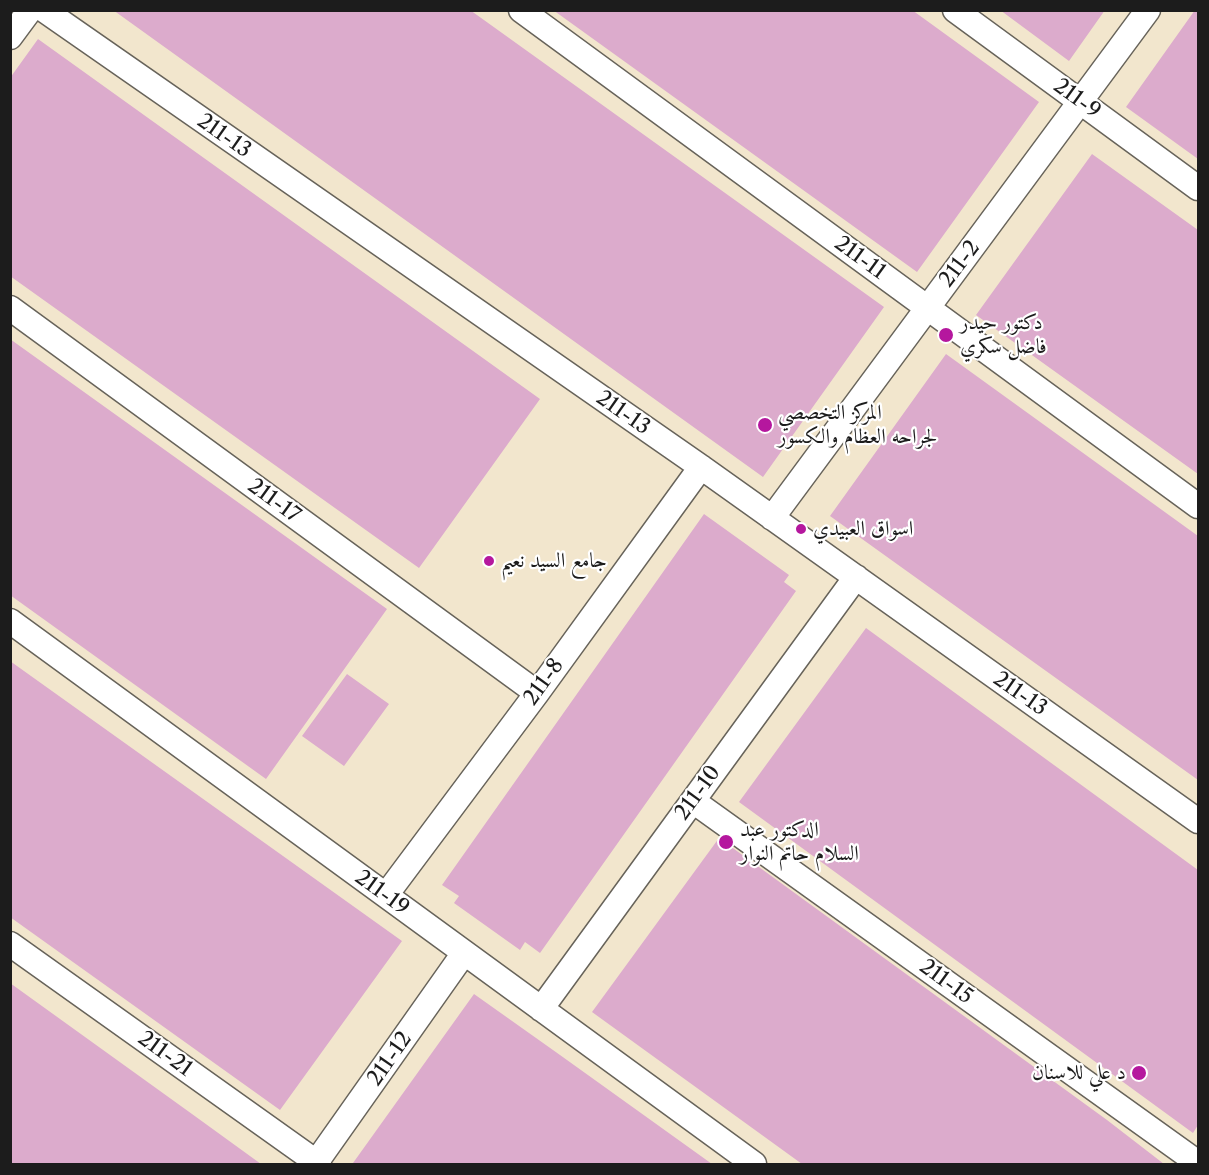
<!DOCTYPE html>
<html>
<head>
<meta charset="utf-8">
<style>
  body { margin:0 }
  #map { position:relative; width:1209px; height:1175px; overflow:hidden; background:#f2e6cd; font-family:"Libre Caslon Text",serif }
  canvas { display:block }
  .frame { position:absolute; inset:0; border:12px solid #1c1c1c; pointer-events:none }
</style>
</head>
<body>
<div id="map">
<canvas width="1209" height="1175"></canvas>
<div class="frame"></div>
</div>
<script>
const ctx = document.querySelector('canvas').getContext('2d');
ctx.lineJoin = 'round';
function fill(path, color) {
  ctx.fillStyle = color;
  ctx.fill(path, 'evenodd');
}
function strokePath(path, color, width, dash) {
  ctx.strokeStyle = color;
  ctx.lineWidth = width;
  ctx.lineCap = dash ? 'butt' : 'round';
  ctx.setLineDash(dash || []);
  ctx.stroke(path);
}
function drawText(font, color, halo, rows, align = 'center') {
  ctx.font = font + ' "Libre Caslon Text",Amiri,serif';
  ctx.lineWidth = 4.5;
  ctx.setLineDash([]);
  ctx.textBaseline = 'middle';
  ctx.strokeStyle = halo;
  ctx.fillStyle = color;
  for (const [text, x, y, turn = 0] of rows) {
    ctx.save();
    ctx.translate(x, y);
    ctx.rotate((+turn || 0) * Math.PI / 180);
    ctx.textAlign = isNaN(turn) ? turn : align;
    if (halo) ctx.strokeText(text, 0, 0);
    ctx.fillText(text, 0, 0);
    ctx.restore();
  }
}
fill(new Path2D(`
  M113 10H470L884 307 763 477Z
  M553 10H912L1039 102 917 272Z
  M1000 10H1105L1069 61Z
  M1195 10H1198V159L1126 107Z
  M38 39 540 399 419 568 10 276V78Z
  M1092 154 1198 230V474L976 315Z
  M10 339 387 609 266 779 10 595Z
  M946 354 1198 536V780L830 516Z
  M704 514 789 575 784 582 796 591 540 953 525 942 520 950 454 903 459 896 442 885Z
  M866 628 1198 870V1125L1193 1133 739 802Z
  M10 661 402 941 280 1110 10 917Z
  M347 674 389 704 344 766 302 736Z
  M719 838 1107 1120 1164 1164H802L592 1012Z
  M10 983 192 1114 261 1164H10Z
  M474 994 560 1055 712 1164H355L353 1163Z`), '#dcabcc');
const minor = new Path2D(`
  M44 10 701 467 1198 821
  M521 10 1198 506
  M955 10 1198 188
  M10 37 30 10
  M10 308 537 693
  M772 518 1148 10
  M10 621 754 1164
  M693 801 1198 1163
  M386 895 537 693 701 467
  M10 944 319 1164
  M541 1009 856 577
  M315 1164 464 953`);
strokePath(minor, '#67635a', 27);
strokePath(minor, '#fff', 24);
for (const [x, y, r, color] of [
  [946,335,8,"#b5179e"],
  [765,425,8,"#b5179e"],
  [801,529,6,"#b5179e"],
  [489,561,6,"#b5179e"],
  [726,842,8,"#b5179e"],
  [1139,1073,8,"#b5179e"]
]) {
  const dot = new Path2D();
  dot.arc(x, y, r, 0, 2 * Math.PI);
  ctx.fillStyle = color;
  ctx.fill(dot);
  strokePath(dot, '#fff', 2);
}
drawText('21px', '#1c1c1c', '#fff', [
  ["211-9",1077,99,36],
  ["211-13",224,136,35],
  ["211-11",860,258,36],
  ["211-2",960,264,-53],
  ["211-13",623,413,35],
  ["211-17",274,501,36],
  ["211-8",544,682,-54],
  ["211-13",1020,694,35],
  ["211-10",698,793,-54],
  ["211-19",382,893,36],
  ["211-15",946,982,36],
  ["211-21",165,1054,36],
  ["211-12",390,1059,-55]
]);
drawText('21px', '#1c1c1c', '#fff', [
  ["دكتور حيدر",960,323],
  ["فاضل سكري",960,347],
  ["المركز التخصصي",778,413],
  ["لجراحه العظام والكسور",778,437],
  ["اسواق العبيدي",813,529],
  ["جامع السید نعیم",501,561],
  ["الدكتور عبد",740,830],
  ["السلام حاتم النوار",740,854],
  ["د علي للاسنان",1126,1073,"right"]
], 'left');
</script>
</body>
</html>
